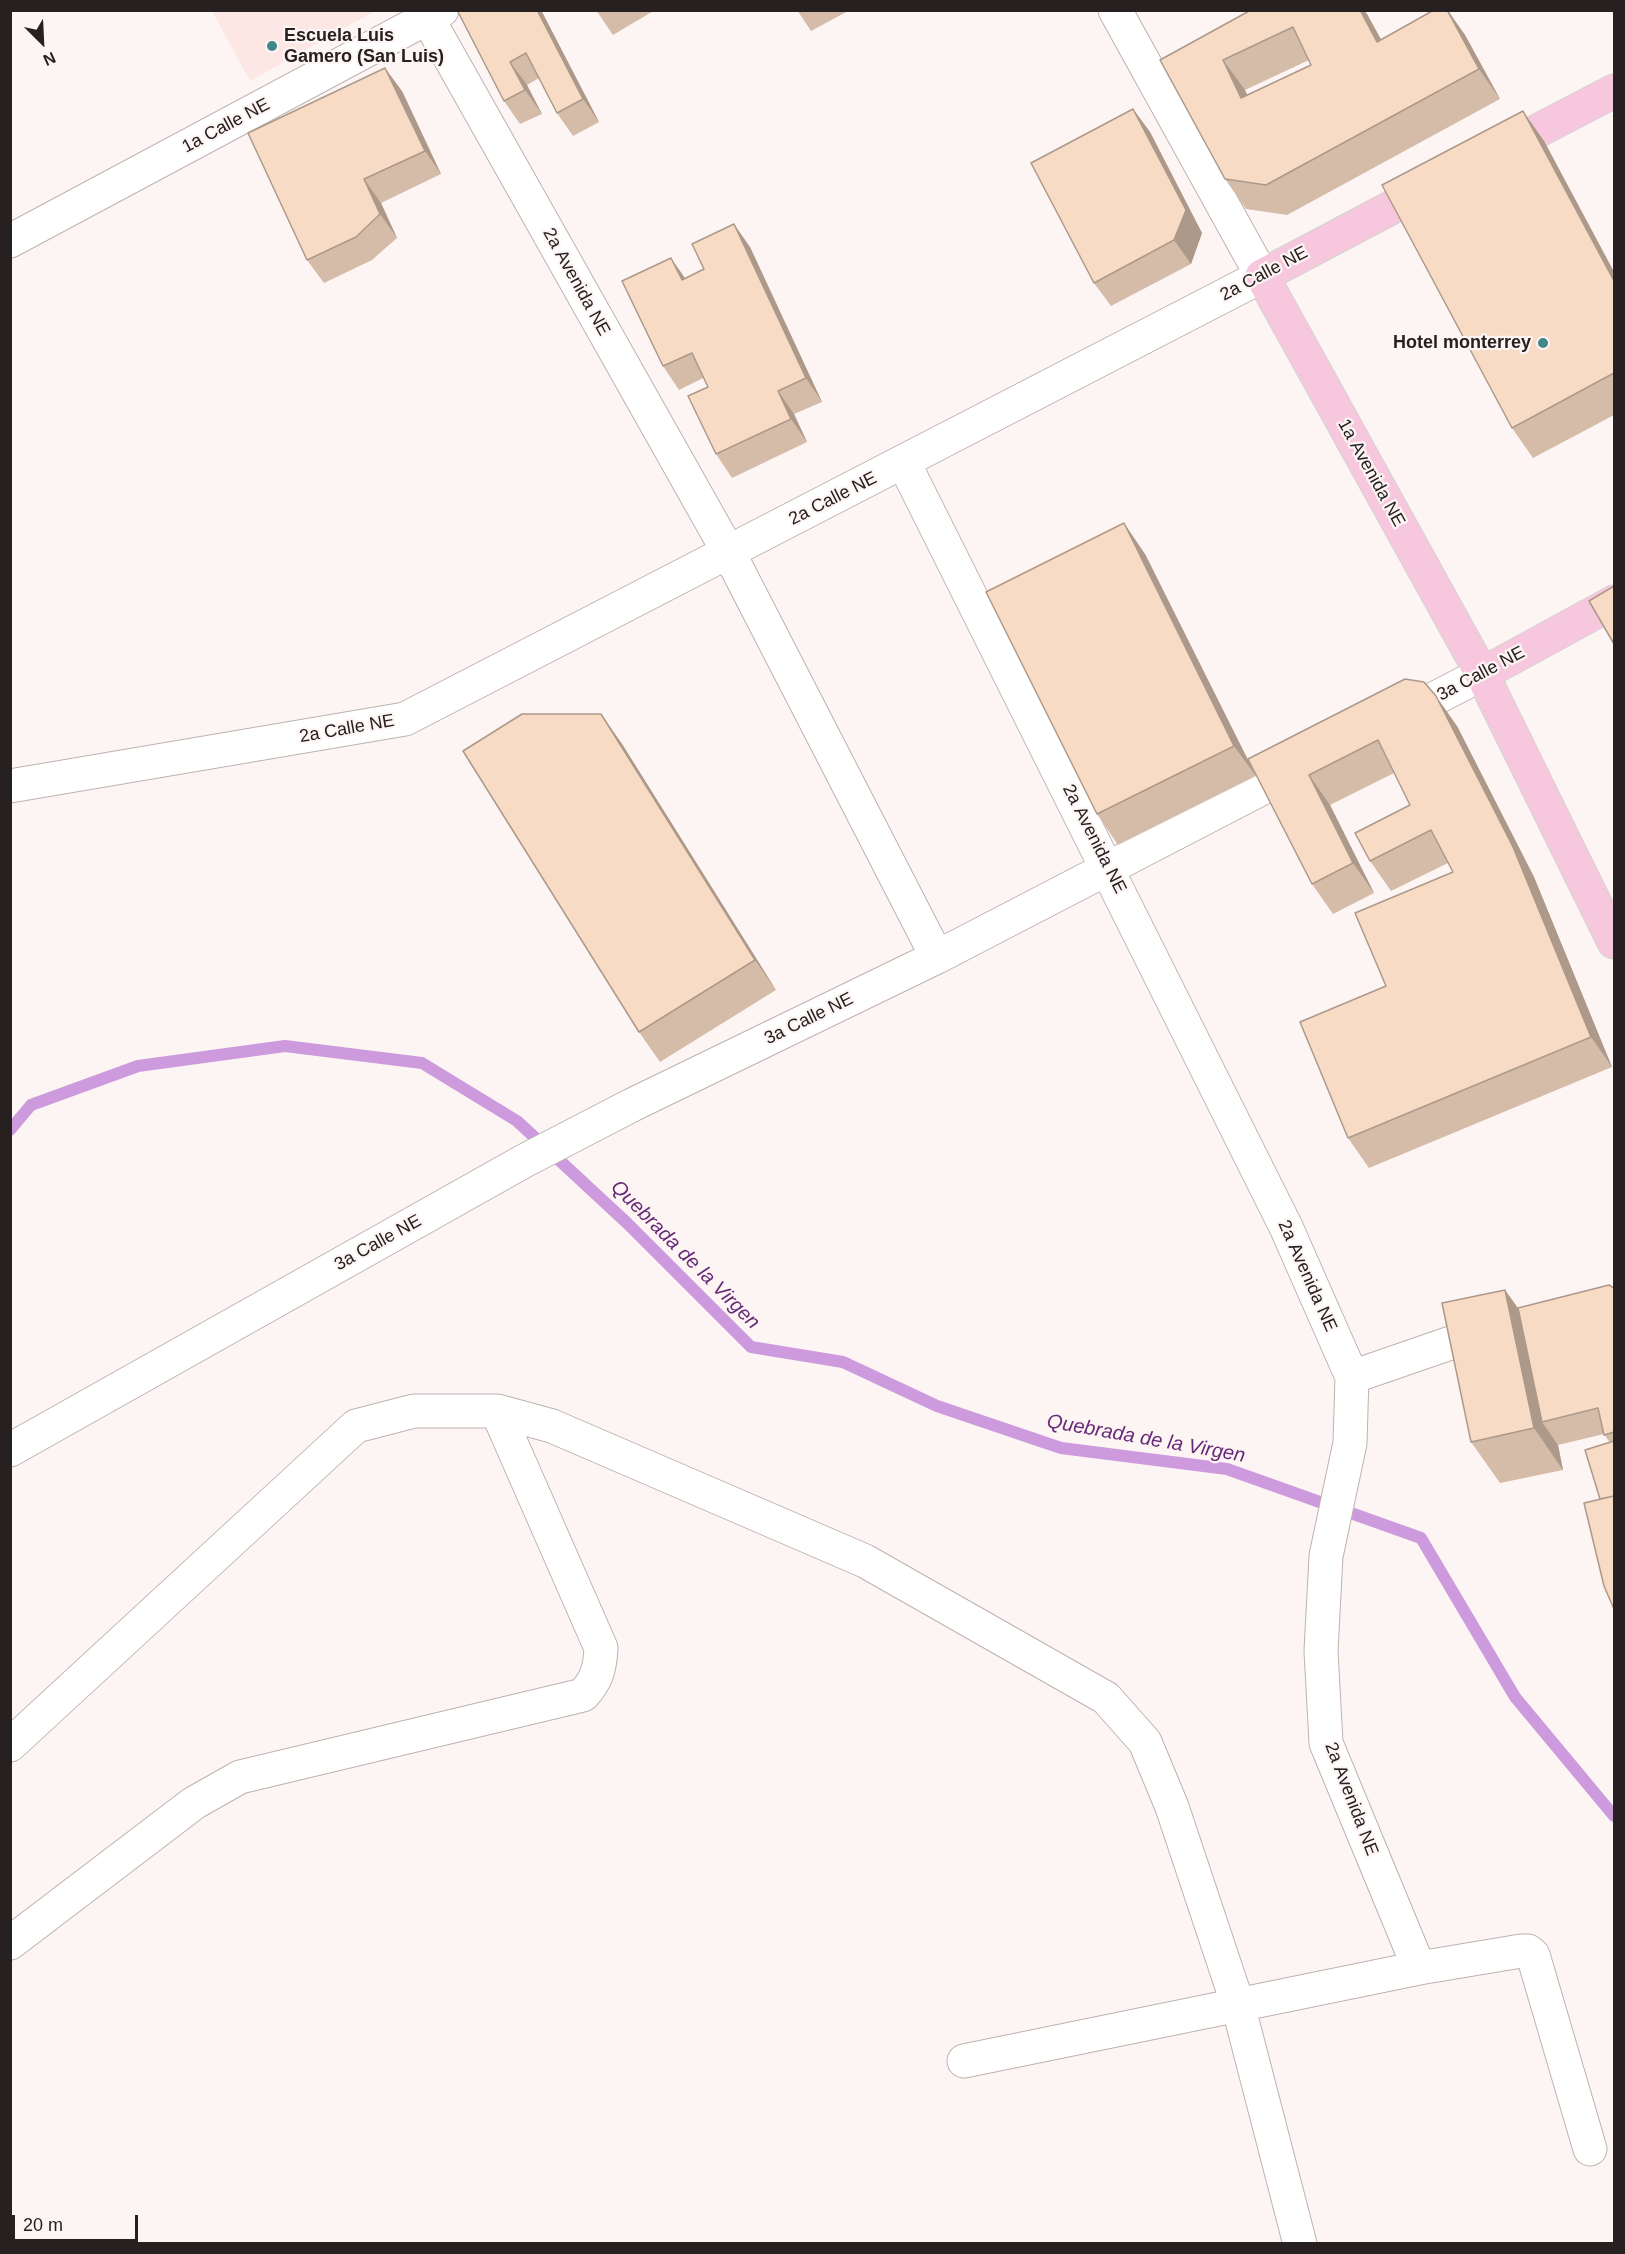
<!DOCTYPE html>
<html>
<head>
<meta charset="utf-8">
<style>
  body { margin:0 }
  #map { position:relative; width:1625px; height:2254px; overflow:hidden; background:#fdf5f4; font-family:Arial,sans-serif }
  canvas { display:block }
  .frame { position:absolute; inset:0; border:12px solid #262120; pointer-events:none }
  .north { position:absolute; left:12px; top:12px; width:60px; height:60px; -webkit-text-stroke:4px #fdf5f4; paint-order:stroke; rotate:156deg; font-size:16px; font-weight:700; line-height:24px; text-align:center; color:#262120 }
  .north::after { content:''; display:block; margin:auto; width:21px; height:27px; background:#262120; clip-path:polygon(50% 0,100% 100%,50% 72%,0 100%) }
  .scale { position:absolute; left:12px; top:2215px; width:126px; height:27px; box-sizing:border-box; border:3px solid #262120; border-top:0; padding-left:8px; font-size:18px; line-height:21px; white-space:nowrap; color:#262120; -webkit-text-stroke:4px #fdf5f4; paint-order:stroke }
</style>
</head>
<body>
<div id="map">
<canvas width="1625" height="2254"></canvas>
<div class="frame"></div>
<div class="north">N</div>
<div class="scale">20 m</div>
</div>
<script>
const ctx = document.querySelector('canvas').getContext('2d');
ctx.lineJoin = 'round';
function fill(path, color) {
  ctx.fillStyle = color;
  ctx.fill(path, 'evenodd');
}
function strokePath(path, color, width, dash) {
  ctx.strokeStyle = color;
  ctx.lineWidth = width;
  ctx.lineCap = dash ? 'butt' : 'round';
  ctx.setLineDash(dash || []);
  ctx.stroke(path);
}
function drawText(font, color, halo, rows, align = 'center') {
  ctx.font = font + ' Arial,sans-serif';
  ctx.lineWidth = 4.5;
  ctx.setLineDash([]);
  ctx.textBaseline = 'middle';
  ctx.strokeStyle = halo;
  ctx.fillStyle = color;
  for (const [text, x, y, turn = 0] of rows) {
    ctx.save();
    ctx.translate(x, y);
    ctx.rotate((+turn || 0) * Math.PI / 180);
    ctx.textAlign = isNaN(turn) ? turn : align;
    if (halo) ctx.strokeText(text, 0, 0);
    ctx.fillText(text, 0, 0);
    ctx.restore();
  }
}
fill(new Path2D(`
  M375 11 250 81 212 11 375 10Z`), '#fde7e4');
strokePath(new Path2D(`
  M10 1130 31 1105 138 1066 285 1046 422 1063 517 1121 627 1223 751 1347 843 1362 937 1406 1061 1448 1227 1469 1421 1538 1515 1697 1614 1816`), '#cd9bdd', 12);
const minor = new Path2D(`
  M423 10 729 553 937 957
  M10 241 442 10
  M904 463 1286 1227 1352 1377 1350 1443 1326 1556 1321 1651 1326 1743 1419 1968 964 2061
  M1397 718 1482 674
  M10 786 405 719 1262 276 1115 10
  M1352 1377 1494 1328
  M10 1450 524 1161 632 1105 937 957 1303 767
  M10 1745 356 1426 414 1411H497L552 1426 865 1561 1106 1698 1145 1742 1172 1807 1238 2005 1300 2244
  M10 1943 194 1803 240 1777 583 1695C597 1680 600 1668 601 1648L497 1411
  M1419 1968 1521 1951H1528L1533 1955 1590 2149`);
const major = new Path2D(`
  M1499 151 1614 91
  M1434 185 1262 276 1482 674 1614 942
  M1482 674 1614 602`);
strokePath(minor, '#bfb2b0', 35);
strokePath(major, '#d4d3d2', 35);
strokePath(minor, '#fff', 33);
strokePath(major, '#f7c8dd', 33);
fill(new Path2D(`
  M457 10H541L599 122 573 136 557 113 539 78 527 85 542 114 520 124 504 101Z
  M596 10H655L613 35Z
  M797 10H850L811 31Z
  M1251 10 1367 14 1381 40 1434 10H1448L1465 35 1500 99 1287 215 1246 209 1225 179 1160 60ZM1309 60 1311 65 1247 95 1245 90Z
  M402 91 441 174 381 203 397 238 372 260 324 283 307 260Z
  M1133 109 1150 132 1202 233 1191 264 1111 306 1094 283Z
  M1544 141 1614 272V415L1533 458 1512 428Z
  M750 247 822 402 794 414 807 442 732 478 716 454 708 387 703 378 679 390 663 366 685 278Z
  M1145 554 1256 776 1118 845 1097 814Z
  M601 714 622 744 776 990 660 1062 639 1032Z
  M1457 726 1534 877 1612 1067 1369 1168 1348 1138 1386 986 1453 872 1448 863 1391 891 1370 861 1410 805 1394 773 1330 805 1374 893 1333 914 1312 884 1248 759Z
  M1614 1288V1609L1600 1499 1610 1443 1604 1434 1558 1445 1563 1470 1500 1483 1471 1442 1505 1290 1518 1308Z`), '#d4bca9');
fill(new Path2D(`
  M537 10H541L599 122 583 99Z
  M1360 10H1364L1367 14 1399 72 1377 42Z
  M1447 10 1465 35 1500 99 1479 69Z
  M1223 60 1245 90 1262 128 1241 98Z
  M510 62 527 85 542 114 525 90Z
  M385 68 402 91 441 174 425 151Z
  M1133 109 1150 132 1202 233 1191 264 1174 240Z
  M1523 111 1544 141 1614 272V281Z
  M364 179 381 203 397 238 380 214Z
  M734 224 750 247 822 402 806 378Z
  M671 258 687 281 682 280Z
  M778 391 794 414 807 442 791 419Z
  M1124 523 1145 554 1256 776 1234 746Z
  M1436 696 1457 726 1534 877 1612 1067 1591 1037Z
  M601 714 622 744 776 990 755 960Z
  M1309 775 1330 805 1374 893 1353 863Z
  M1505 1290 1534 1331 1542 1422 1558 1445 1563 1470 1534 1428Z`), '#ad998a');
const building = new Path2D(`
  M457 10H537L583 99 557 113 526 53 510 62 525 90 504 101Z
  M1251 10H1360L1377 42 1434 10H1447L1479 69 1266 185 1225 179 1160 60ZM1293 27 1311 65 1241 98 1223 60Z
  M385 68 425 151 364 179 380 214 356 237 307 260 248 133Z
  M1133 109 1186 210 1174 240 1094 283 1031 163Z
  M1523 111 1614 281V373L1512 428 1382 185Z
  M734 224 806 378 778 391 791 419 716 454 688 396 708 387 692 353 663 366 622 281 671 258 682 280 704 269 692 244Z
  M1124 523 1234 746 1097 814 986 592Z
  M1614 586V644L1589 601Z
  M1405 679 1424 682 1436 696 1513 847 1591 1037 1348 1138 1300 1022 1386 986 1355 913 1453 872 1431 830 1370 861 1355 833 1410 805 1378 740 1309 775 1353 863 1312 884 1248 759Z
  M522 714H601L755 960 639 1032 463 751Z
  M1609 1285 1614 1288V1432L1604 1435 1598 1408 1542 1422 1518 1308Z
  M1505 1290 1534 1428 1471 1442 1442 1303Z
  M1614 1441V1496L1600 1499 1585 1450Z
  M1614 1496V1609L1604 1586 1584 1503Z`);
fill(building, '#f7dbc5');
strokePath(building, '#ad998a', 1.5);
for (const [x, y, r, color] of [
  [272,46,6,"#3f8788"],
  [1543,343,6,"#3f8788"]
]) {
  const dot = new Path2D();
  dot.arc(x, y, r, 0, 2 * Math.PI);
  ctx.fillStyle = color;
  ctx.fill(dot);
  strokePath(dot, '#fdf5f4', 2);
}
drawText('bold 18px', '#262120', '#fdf5f4', [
  ["Escuela Luis",284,36],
  ["Gamero (San Luis)",284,57],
  ["Hotel monterrey",1531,343,"right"]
], 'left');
drawText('18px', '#262120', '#fdf5f4', [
  ["1a Calle NE",226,126,-28],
  ["2a Calle NE",1264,274,-28],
  ["2a Avenida NE",576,282,61],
  ["1a Avenida NE",1371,473,61],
  ["2a Calle NE",833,499,-27],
  ["3a Calle NE",1481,674,-28],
  ["2a Calle NE",347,729,-10],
  ["2a Avenida NE",1094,839,63],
  ["3a Calle NE",809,1019,-26],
  ["3a Calle NE",378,1243,-29],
  ["2a Avenida NE",1307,1276,66],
  ["2a Avenida NE",1351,1799,69]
]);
drawText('italic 20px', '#662a78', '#fdf5f4', [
  ["Quebrada de la Virgen",685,1255,45],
  ["Quebrada de la Virgen",1146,1439,10]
]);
</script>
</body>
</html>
